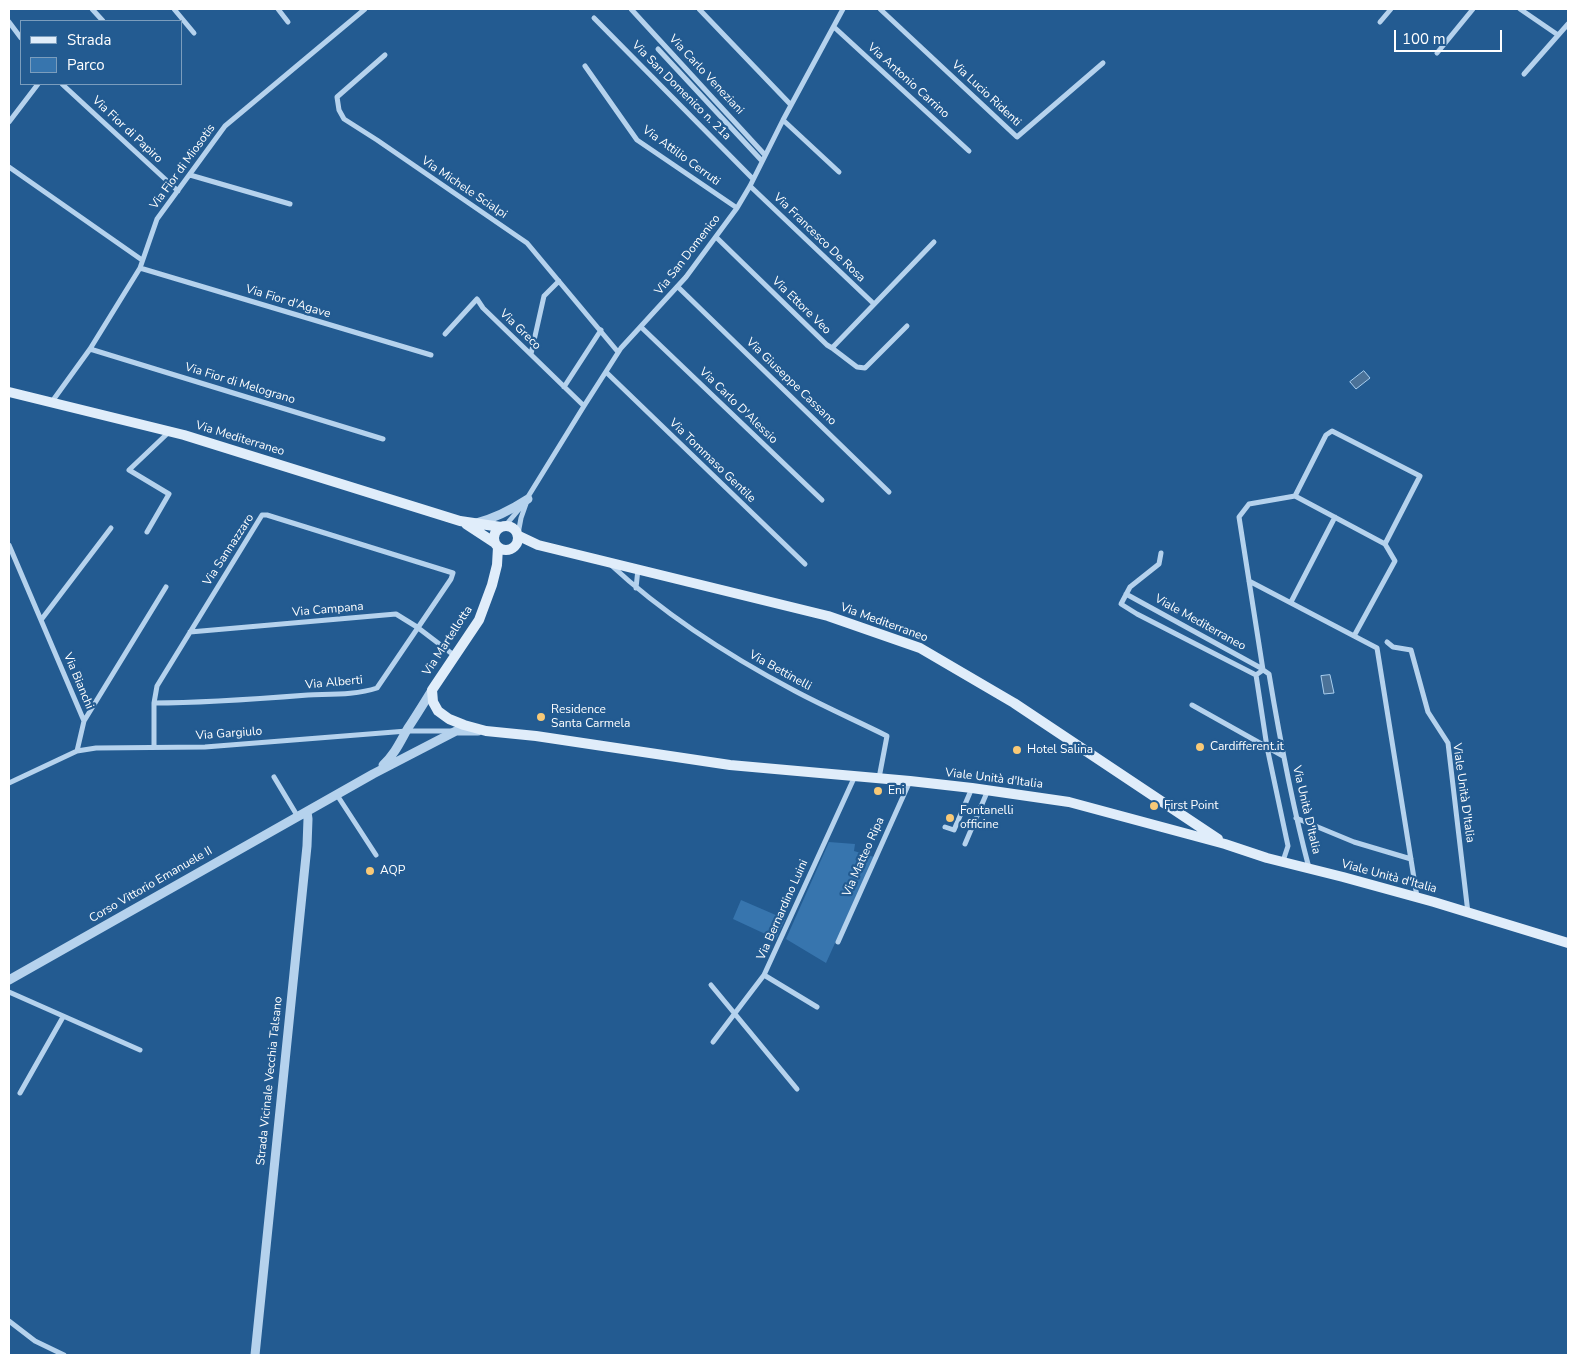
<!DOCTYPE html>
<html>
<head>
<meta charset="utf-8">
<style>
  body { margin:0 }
  #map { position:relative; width:1577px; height:1364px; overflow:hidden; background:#235b91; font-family:"Nunito Sans",sans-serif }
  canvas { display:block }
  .frame { position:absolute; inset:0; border:10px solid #fff; pointer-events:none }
  .legend { position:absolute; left:20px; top:20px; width:162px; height:65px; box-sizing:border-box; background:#235b91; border:1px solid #7b9dbd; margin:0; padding:6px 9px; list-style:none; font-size:15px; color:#fff }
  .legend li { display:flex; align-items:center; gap:10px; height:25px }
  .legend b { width:25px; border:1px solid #7b9dbd }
  .scale { position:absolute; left:1394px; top:30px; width:108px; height:22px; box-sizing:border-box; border:2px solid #fff; border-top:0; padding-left:6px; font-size:15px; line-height:18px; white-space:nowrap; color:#fff; -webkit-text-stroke:4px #235b91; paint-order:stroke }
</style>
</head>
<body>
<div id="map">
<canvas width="1577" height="1364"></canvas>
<div class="frame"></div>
<ul class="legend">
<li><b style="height:6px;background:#e0edfa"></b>Strada</li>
<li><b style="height:14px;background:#3775ae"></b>Parco</li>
</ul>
<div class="scale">100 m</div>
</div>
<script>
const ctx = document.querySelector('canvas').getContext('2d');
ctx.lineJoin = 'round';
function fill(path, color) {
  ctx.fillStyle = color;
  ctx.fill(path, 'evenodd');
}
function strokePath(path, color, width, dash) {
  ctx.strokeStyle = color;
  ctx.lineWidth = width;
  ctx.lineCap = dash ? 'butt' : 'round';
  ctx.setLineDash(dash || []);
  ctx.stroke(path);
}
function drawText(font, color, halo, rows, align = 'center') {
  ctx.font = font + ' "Nunito Sans",sans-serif';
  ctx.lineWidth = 4.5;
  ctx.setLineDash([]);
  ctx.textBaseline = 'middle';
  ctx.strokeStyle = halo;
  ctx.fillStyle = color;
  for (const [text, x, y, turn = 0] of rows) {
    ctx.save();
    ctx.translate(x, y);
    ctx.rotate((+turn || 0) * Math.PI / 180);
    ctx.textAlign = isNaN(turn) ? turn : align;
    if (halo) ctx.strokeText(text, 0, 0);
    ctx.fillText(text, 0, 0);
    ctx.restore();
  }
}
fill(new Path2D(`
  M829 842 855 844 854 851 874 857 826 963 786 939Z
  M741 900 785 919 776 939 733 919Z`), '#3775ae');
const water = new Path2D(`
  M1364 371 1370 378 1356 389 1350 382Z
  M1330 675 1334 693 1324 694 1321 676Z`);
fill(water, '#4b7298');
strokePath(water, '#a9ceee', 1);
strokePath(new Path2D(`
  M92 9 103 21
  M174 9 194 33
  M278 9 288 22
  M631 9 765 155
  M699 9 791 105
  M880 9 1017 137 1103 63
  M1520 9 1558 35
  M594 18 753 179
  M9 22 21 38
  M1380 22 1391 9
  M834 27 969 151
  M658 49 762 161
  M1437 53 1473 9
  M385 55 337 97 339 110 344 119 377 140 527 243 618 352
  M585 66 637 140 737 208
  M1524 74 1568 24
  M62 84 178 191
  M783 120 839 172
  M9 122 38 84
  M9 167 142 260
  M190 175 290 204
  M750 186 874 304
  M716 237 827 345 832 348 934 242
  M140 268 431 355
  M678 287 889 492
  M641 327 822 500
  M445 334 477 299 483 308 584 406
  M832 348 857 367 865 368 907 326
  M90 349 383 439
  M531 354 544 296 559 281
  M606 372 805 564
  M564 387 601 330
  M51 403 90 349 140 268 157 219 225 126 365 9
  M526 500 584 406 621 348 686 277 737 208 750 186 783 120 843 9
  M505 526 521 507
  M147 532 169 494 129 470 169 432
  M518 534 521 518 527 501
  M9 545 84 721 77 751
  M1161 553 1159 564 1130 587 1121 604 1137 614 1256 675 1263 670
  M611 565C666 616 729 656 795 691 825 707 857 721 887 736L879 778
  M1249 581 1377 648 1417 897
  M636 588 638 569
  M1126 594 1259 667 1269 674C1280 740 1292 804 1309 868
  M1291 602 1335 517
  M41 620 111 528
  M190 632 396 614 417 627 455 656
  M1354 636 1395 561 1385 544
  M1387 642 1393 647 1411 650 1428 712 1448 743 1468 913
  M1263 670 1239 517 1249 504 1295 496 1326 435 1332 431 1420 476 1385 544 1295 496
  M1256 675 1267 747 1288 846 1283 861
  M1192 705 1283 756
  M84 721 166 587
  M154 747V703L157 686 262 515H267L453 573 451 579 377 688C356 695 331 694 308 695 257 699 206 703 154 703
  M274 777 298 817
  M9 783 77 751 96 748 205 747 407 731H451
  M337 795 376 855
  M1296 818 1354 842 1411 859
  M945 827 954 830 972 788
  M965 844 988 790
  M838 942 910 781
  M764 975 817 1007
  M711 985 797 1089
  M9 992 140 1050
  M713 1042 764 975 855 776
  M20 1093 63 1017
  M9 1321 35 1341 64 1355`), '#b5d2ed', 5);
strokePath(new Path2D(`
  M476 523C496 518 511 510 528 499
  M383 765C395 754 400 742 408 728 416 716 424 703 432 690
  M9 980 373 774 456 731H478
  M255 1355 307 846 308 819 307 812`), '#b5d2ed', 9);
strokePath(new Path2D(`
  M9 392 184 435 460 521 501 527
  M466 524 495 543
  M494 538a12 12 0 1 1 24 0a12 12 0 1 1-24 0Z
  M519 536 538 545 828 616 920 648 1014 703 1218 839
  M498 547 497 565 492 585 479 620 432 690 433 702 438 711 449 719 464 725 486 731 536 736 730 765 910 781 972 788 1069 802 1225 844 1267 858 1343 877 1434 902 1568 943`), '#e0edfa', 10);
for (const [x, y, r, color] of [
  [541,717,5,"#f8c977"],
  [1200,747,5,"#f8c977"],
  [1017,750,5,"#f8c977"],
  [878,791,5,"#f8c977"],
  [1154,806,5,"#f8c977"],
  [950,818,5,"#f8c977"],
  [370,871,5,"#f8c977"]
]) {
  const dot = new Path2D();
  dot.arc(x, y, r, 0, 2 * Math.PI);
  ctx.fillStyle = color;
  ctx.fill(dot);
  strokePath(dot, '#235b91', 2);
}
drawText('12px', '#fff', '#235b91', [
  ["Via Carlo Veneziani",706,75,47],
  ["Via Antonio Carrino",908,81,42],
  ["Via San Domenico n. 21a",681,91,45],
  ["Via Lucio Ridenti",986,94,43],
  ["Via Fior di Papiro",127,130,43],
  ["Via Attilio Cerruti",681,156,36],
  ["Via Fior di Miosotis",183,167,-54],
  ["Via Michele Scialpi",464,188,34],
  ["Via Francesco De Rosa",819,238,44],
  ["Via San Domenico",688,255,-52],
  ["Via Fior d'Agave",288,302,17],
  ["Via Ettore Veo",801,306,44],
  ["Via Greco",520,330,44],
  ["Via Giuseppe Cassano",791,382,44],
  ["Via Fior di Melograno",240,384,17],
  ["Via Carlo D'Alessio",738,406,44],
  ["Via Mediterraneo",240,439,17],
  ["Via Tommaso Gentile",712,461,44],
  ["Via Sannazzaro",229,550,-57],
  ["Via Campana",328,610,-5],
  ["Via Mediterraneo",884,623,20],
  ["Viale Mediterraneo",1200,623,29],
  ["Via Martellotta",448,641,-57],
  ["Via Bettinelli",780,671,29],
  ["Via Bianchi",78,681,67],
  ["Via Alberti",334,683,-5],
  ["Via Gargiulo",229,734,-4],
  ["Viale Unità d'Italia",994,779,7],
  ["Viale Unità D'Italia",1463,793,82],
  ["Via Unità D'Italia",1306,810,77],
  ["Via Matteo Ripa",864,857,-66],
  ["Viale Unità d'Italia",1389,877,15],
  ["Corso Vittorio Emanuele II",151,885,-30],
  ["Via Bernardino Luini",783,910,-66],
  ["Strada Vicinale Vecchia Talsano",270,1081,-84]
]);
drawText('12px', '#fff', '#235b91', [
  ["Residence",551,710],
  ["Santa Carmela",551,724],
  ["Cardifferent.it",1210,747],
  ["Hotel Salina",1027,750],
  ["Eni",888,791],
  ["First Point",1164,806],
  ["Fontanelli",960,811],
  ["officine",960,825],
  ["AQP",380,871]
], 'left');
</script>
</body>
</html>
